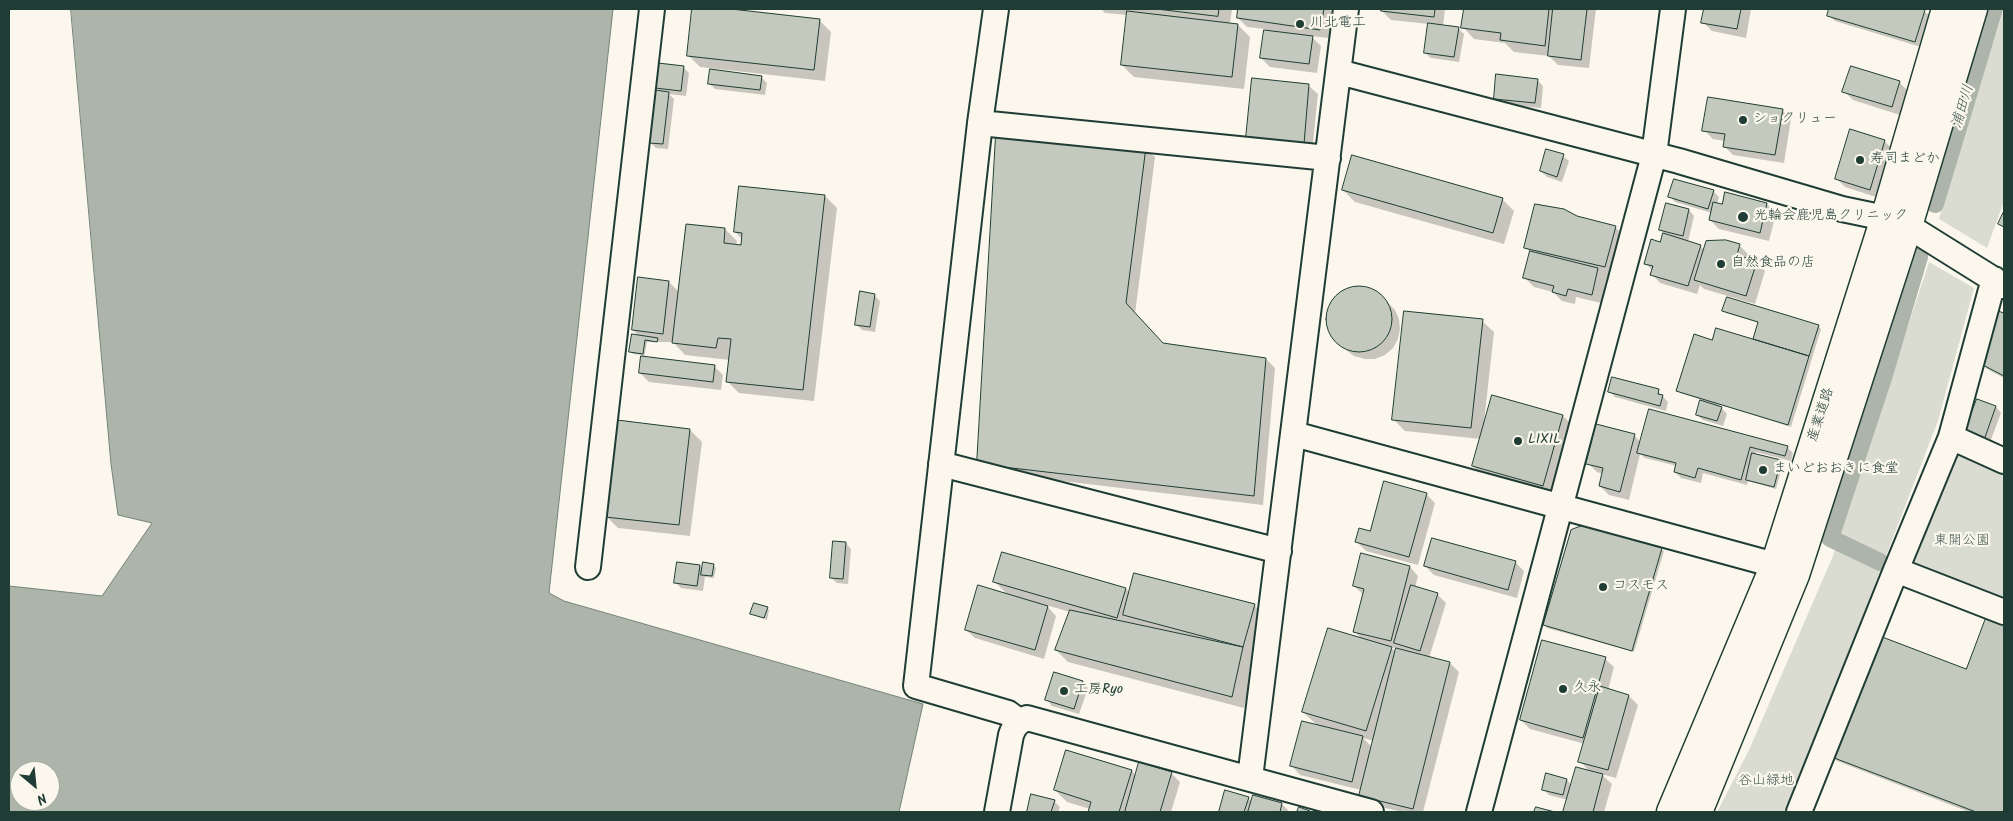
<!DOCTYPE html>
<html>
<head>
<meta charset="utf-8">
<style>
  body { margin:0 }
  #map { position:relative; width:2013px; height:821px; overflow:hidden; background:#fbf7ec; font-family:Kalam,sans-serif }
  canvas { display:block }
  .frame { position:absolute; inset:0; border:10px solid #1f3d34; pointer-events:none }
  .north { position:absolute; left:10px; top:761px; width:50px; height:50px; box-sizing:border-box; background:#fbf7ec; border:1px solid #a3ada2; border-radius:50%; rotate:152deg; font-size:14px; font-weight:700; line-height:20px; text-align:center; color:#1f3d34 }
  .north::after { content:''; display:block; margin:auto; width:18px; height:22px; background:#1f3d34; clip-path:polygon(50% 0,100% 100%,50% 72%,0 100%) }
</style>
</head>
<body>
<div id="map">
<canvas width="2013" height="821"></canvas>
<div class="frame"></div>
<div class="north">N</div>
</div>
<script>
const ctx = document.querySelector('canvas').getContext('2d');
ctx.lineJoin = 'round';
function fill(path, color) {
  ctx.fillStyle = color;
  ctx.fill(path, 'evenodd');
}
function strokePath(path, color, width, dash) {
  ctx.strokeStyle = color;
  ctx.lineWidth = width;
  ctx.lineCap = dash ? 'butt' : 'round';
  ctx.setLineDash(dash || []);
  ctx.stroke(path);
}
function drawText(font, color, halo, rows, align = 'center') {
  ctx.font = font + ' Kalam,"Klee One",sans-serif';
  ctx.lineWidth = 4.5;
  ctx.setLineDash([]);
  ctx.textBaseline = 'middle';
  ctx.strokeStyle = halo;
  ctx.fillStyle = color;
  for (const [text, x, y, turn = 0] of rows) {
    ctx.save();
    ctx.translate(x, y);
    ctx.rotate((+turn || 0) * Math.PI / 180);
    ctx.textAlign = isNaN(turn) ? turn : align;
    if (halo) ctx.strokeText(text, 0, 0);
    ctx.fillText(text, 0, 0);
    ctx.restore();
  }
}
fill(new Path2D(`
  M2004 9V201L1987 248 1939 219 1944 198Z
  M1929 262 1974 288 1938 421 1787 812H1717L1749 750 1833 556Z
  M1955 447 2004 469V605L1907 566Z`), '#dbdcd1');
const water = new Path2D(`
  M71 9H613L549 593 564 601 923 704 899 812H9V586L102 596 152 523 118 515 111 464ZM20 771H50V801H20Z`);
fill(water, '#adb4aa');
strokePath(water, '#74847b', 1);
fill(new Path2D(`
  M693 9H720L819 20 831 32 825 81 700 67 688 55Z
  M1101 9H1232L1230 24 1238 25 1250 37 1244 89 1134 77 1122 65 1128 15 1105 13Z
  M1239 9H1329L1333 13 1329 38 1311 36 1321 46 1317 73 1270 67 1261 58 1265 29 1247 27 1238 18Z
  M1382 9H1445L1443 26 1458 28 1464 34 1459 62 1431 58 1425 53 1429 24 1391 20 1382 11Z
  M1465 9H1596L1589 68 1558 65 1549 56 1514 52 1505 43 1474 39 1463 27Z
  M1705 9H1751L1746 38 1712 31 1703 22Z
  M1831 9H1918L1924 11 1930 16 1921 47 1835 21 1829 16Z
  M683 67 689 73 686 96 669 94 674 99 668 149 656 148 650 142 661 92 656 87Z
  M761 77 767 83 765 95 715 89 709 83Z
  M1537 80 1543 86 1541 108 1501 104 1495 98Z
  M1899 82 1908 91 1900 115 1853 100 1844 91Z
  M1309 86 1318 94 1312 152 1256 146Z
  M1782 110 1791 119 1784 163 1733 155 1724 146 1725 141 1713 139 1704 130Z
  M1851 131 1885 142 1894 150 1879 198 1845 187 1836 178Z
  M1146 149 1155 157 1135 314 1163 344 1266 359 1275 368 1263 505 987 472Z
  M1563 156 1569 161 1562 182 1547 177 1541 171Z
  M1343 190 1502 199 1514 211 1504 244 1355 202Z
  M1713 191 1719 197 1717 204H1767L1776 213 1769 241 1719 229 1710 220 1712 213 1675 202 1670 196Z
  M825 196 837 208 814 401 739 393 727 381 730 360 685 355 673 342H647L644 358 714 366 723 375 721 390 649 382 640 373 642 355 633 354 631 352 640 337 633 330 669 282 679 292 725 229 737 241 736 246H742V239L735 232Z
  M1689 210 1694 216 1688 242 1700 246 1704 250 1739 245 1748 254 1747 259 1756 262 1765 271 1755 304 1704 289 1700 285 1697 294 1660 283 1652 274 1653 271 1645 263 1661 243 1664 233 1661 230Z
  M1576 217 1615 227 1627 239 1617 279 1607 276 1601 303 1576 297 1575 304 1562 301 1553 292 1534 287 1525 278 1531 253 1525 247Z
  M1359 287 1369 288 1378 293 1395 310 1399 319 1400 329 1398 339 1393 348 1385 355 1375 359H1365L1354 356 1346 350 1330 332 1327 322 1328 312 1332 302 1339 294 1348 289Z
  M874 295 880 301 875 332 862 330 856 324Z
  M1724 310 1818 326 1821 329 1791 427 1718 404 1727 414 1723 426 1703 420 1697 415 1702 400 1680 393 1678 390 1713 341H1754L1759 323 1726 313Z
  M1996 312 2004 315V378L1987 369 1981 363Z
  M1482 321 1494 332 1484 422 1486 423 1493 397 1563 416 1575 428 1555 497 1485 478 1473 466 1481 439 1405 431 1393 419Z
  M1609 391H1658L1668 402 1666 411 1615 397Z
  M1978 400 1996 407 2001 413 1989 445 1965 432Z
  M690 430 702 442 690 536 618 528 606 516Z
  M1634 435 1641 443 1787 447 1793 453 1791 461 1756 452 1755 455 1780 461 1783 464 1776 489 1748 481 1747 485 1703 473 1701 483 1681 478 1675 472 1677 466 1645 458 1640 454 1629 500 1609 495 1600 486 1603 474 1597 472 1588 463Z
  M1426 494 1435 503 1418 565 1366 551 1357 542Z
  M846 543 851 549 848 584 837 583 831 578Z
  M1661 549 1664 551 1634 652 1547 628 1545 625Z
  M1515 562 1524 571 1517 598 1434 575 1425 566Z
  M678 563 700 566 703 569 713 565 716 568 714 578 705 577 703 591 681 588 676 583Z
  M1410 567 1418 576 1415 588 1437 594 1446 603 1429 658 1450 663 1459 672 1423 812H1402L1369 804 1360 795 1361 790 1300 775 1292 766 1318 726 1303 712 1362 639 1354 631 1364 595 1354 586ZM1390 647 1397 648 1396 652ZM1363 738 1374 741 1372 747Z
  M995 582 1126 589 1130 593 1254 605 1266 617 1244 708 1068 662 1056 650 1070 612 1046 605 1056 616 1044 659 975 638 966 630 1008 595Z
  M767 608 769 610 767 620 752 614Z
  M1987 619 2004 626V812H1969L1837 761 1831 755 1967 671Z
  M1605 659 1614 667 1608 690 1629 696 1638 705 1616 778 1601 774 1612 784 1604 812H1564L1568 800 1549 795 1543 789 1567 780 1572 786 1590 772 1580 761 1585 744 1530 729 1521 720Z
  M1082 682 1088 688 1079 714 1052 706 1047 700Z
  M1067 752 1132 771 1136 776 1171 773 1180 782 1171 812H1089L1090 809 1067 802 1055 790Z
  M1226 792 1248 798 1252 802 1254 796 1282 804 1288 810 1287 812H1220Z
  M1032 795 1054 801 1060 807 1058 812H1028Z`), '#0003');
strokePath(new Path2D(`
  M1935 204 1994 9
  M1880 562 1830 538 1883 378 1919 257`), '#adb4aa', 18);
const building = new Path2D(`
  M692 9H731L820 19 814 70 687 56Z
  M1157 9H1219L1218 16Z
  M1238 9H1324L1320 30 1237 18Z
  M1381 9H1435L1434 17 1381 11Z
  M1464 9H1549L1545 46 1500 40 1501 33 1461 28Z
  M1553 9H1587L1581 60 1548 56Z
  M1704 9H1741L1737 29 1701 23Z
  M1829 9H1922L1925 10 1915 42 1827 16Z
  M1127 11 1238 24 1232 77 1121 65Z
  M1428 23 1459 27 1454 57 1424 53Z
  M1264 30 1313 36 1309 64 1260 58Z
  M658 63 684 66 681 91 655 88Z
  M1851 66 1900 81 1892 107 1842 92Z
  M710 69 762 76 760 90 708 84Z
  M1496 74 1538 79 1535 103 1494 99Z
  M1252 78 1309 84 1304 144 1246 138Z
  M655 90 669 92 663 144 649 143Z
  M1708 97 1783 109 1775 155 1723 147 1725 134 1702 131Z
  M1850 129 1885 140 1870 190 1835 179Z
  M996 135 1146 147 1126 303 1163 343 1266 358 1254 496 977 464Z
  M1546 149 1564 154 1557 177 1540 171Z
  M1352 155 1503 198 1493 233 1342 190Z
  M1674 179 1714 190 1708 209 1668 197Z
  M739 186 825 195 803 390 726 382 731 339 718 338 716 348 672 343 686 224 725 228 724 243 741 245 742 233 734 232Z
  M1725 192 1767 203 1760 233 1709 220 1713 202 1722 204Z
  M1666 203 1689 209 1683 236 1659 230Z
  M1535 204 1564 209 1577 216 1616 226 1605 267 1524 248Z
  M2004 211V227L1998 224Z
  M1663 233 1701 245 1688 286 1650 275 1653 266 1644 264 1651 239 1660 242Z
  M1726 240 1740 244 1737 255 1757 261 1746 296 1694 280 1706 241Z
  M1530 251 1598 268 1592 295 1568 289 1566 296 1552 292 1554 286 1523 278Z
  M638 277 669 281 663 334 632 330Z
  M1326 319a33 33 0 1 1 66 0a33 33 0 1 1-66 0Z
  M860 291 875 294 870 327 855 325Z
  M1727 297 1819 325 1809 356 1753 339 1758 322 1722 311Z
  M1995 310 2004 313V376L1979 363Z
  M1404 311 1483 319 1471 428 1392 420Z
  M1716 328 1809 356 1788 425 1676 391 1694 334 1712 340Z
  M632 334 658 338 657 342 645 340 643 354 629 352Z
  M641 356 715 365 713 382 639 373Z
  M1612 377 1659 389 1658 394 1663 395 1660 406 1608 392Z
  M1492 395 1563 415 1543 486 1472 466Z
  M1977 399 1996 406 1984 440 1964 432Z
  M1700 400 1722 407 1717 421 1696 415Z
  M1649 409 1788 446 1785 456 1750 447 1741 480 1698 468 1695 478 1674 472 1676 463 1637 453Z
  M617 420 690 429 679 525 605 517Z
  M1596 424 1635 434 1620 492 1599 486 1603 468 1586 464Z
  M1752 453 1781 460 1774 487 1746 480Z
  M1384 481 1427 493 1409 557 1355 542 1359 528 1370 531Z
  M1584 525 1662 548 1632 651 1543 625 1571 530Z
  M1432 538 1516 561 1508 590 1424 566Z
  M833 541 846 542 843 579 830 578Z
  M1002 552 1126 588 1117 618 993 582Z
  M1361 553 1410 566 1391 641 1353 632 1364 589 1353 586Z
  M677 562 700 565 697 586 674 583Z
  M703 562 714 564 712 576 701 575Z
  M1134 573 1255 604 1243 647 1123 615Z
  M978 585 1048 606 1035 650 965 630Z
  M1411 585 1438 593 1420 651 1394 643Z
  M754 603 768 607 764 618 750 614Z
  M1070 610 1243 647 1232 697 1055 650Z
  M1986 618 2004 625V812H1976L1829 756 1877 635 1966 669Z
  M1328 628 1392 647 1366 731 1302 712Z
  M1542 640 1606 657 1583 738 1520 720Z
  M1396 648 1450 662 1413 809 1359 796Z
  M1054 672 1083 681 1074 709 1045 700Z
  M1600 686 1629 695 1608 770 1578 762Z
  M1302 721 1363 736 1352 782 1290 766Z
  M1066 750 1132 770 1119 812H1088L1091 802 1054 790Z
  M1139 762 1172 772 1160 812H1125Z
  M1576 767 1603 774 1593 812H1563Z
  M1546 773 1567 779 1563 795 1542 790Z
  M1225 790 1249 797 1244 812H1219Z
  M1031 794 1055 800 1051 812H1027Z
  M1253 795 1282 803 1280 812H1248Z
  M1299 807 1310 811V812H1297Z
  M1536 807 1555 812H1534Z`);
fill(building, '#c4c9be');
strokePath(building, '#1f3d34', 1);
const minor = new Path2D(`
  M996 9 980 123 916 686 1008 713 1019 721
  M1339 72 1679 161 1842 209 1885 218 1908 226 2004 286
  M980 123 1328 158
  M1294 434 1775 565
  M1951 437 1994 279
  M941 464 1279 551
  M588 567 652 9
  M1896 570 1951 437 2004 461
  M1250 778 1346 9
  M997 812 1011 735C1014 726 1018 722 1027 718L1371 812
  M1479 812 1654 155 1673 9
  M1799 812 1896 570 2004 612`);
const major = new Path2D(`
  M1671 812 1775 565 1885 218 1946 9
  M1698 812 1795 575 1908 226 1973 9`);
strokePath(minor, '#1f3d34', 28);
strokePath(major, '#1f3d34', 31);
strokePath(minor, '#fbf7ec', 24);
strokePath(major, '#fbf7ec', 28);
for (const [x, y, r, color] of [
  [1300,24,5,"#1f3d34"],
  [1743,120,5,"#1f3d34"],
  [1860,160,5,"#1f3d34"],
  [1743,217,6,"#1f3d34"],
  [1721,264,5,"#1f3d34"],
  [1518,441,5,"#1f3d34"],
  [1763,470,5,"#1f3d34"],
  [1603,587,5,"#1f3d34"],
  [1563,689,5,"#1f3d34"],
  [1064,691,5,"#1f3d34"]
]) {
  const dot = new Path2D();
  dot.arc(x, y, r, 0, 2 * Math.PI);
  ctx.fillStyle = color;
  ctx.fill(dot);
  strokePath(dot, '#fbf7ec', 2);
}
drawText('14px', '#1f3d34', '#fbf7ec', [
  ["川北電工",1310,24],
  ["ショクリュー",1753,120],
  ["寿司まどか",1870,160],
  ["光輪会鹿児島クリニック",1754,217],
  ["自然食品の店",1731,264],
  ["LIXIL",1528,441],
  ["まいどおおきに食堂",1773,470],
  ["コスモス",1613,587],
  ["久永",1573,689],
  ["工房Ryo",1074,691]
], 'left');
drawText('14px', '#1f3d34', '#fbf7ec', [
  ["産業道路",1822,415,-72]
]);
drawText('14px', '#455d53', '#fbf7ec', [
  ["東開公園",1962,542],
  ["谷山緑地",1766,782]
]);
drawText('italic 15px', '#425b52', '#fbf7ec', [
  ["浦田川",1964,107,-73]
]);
</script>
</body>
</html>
